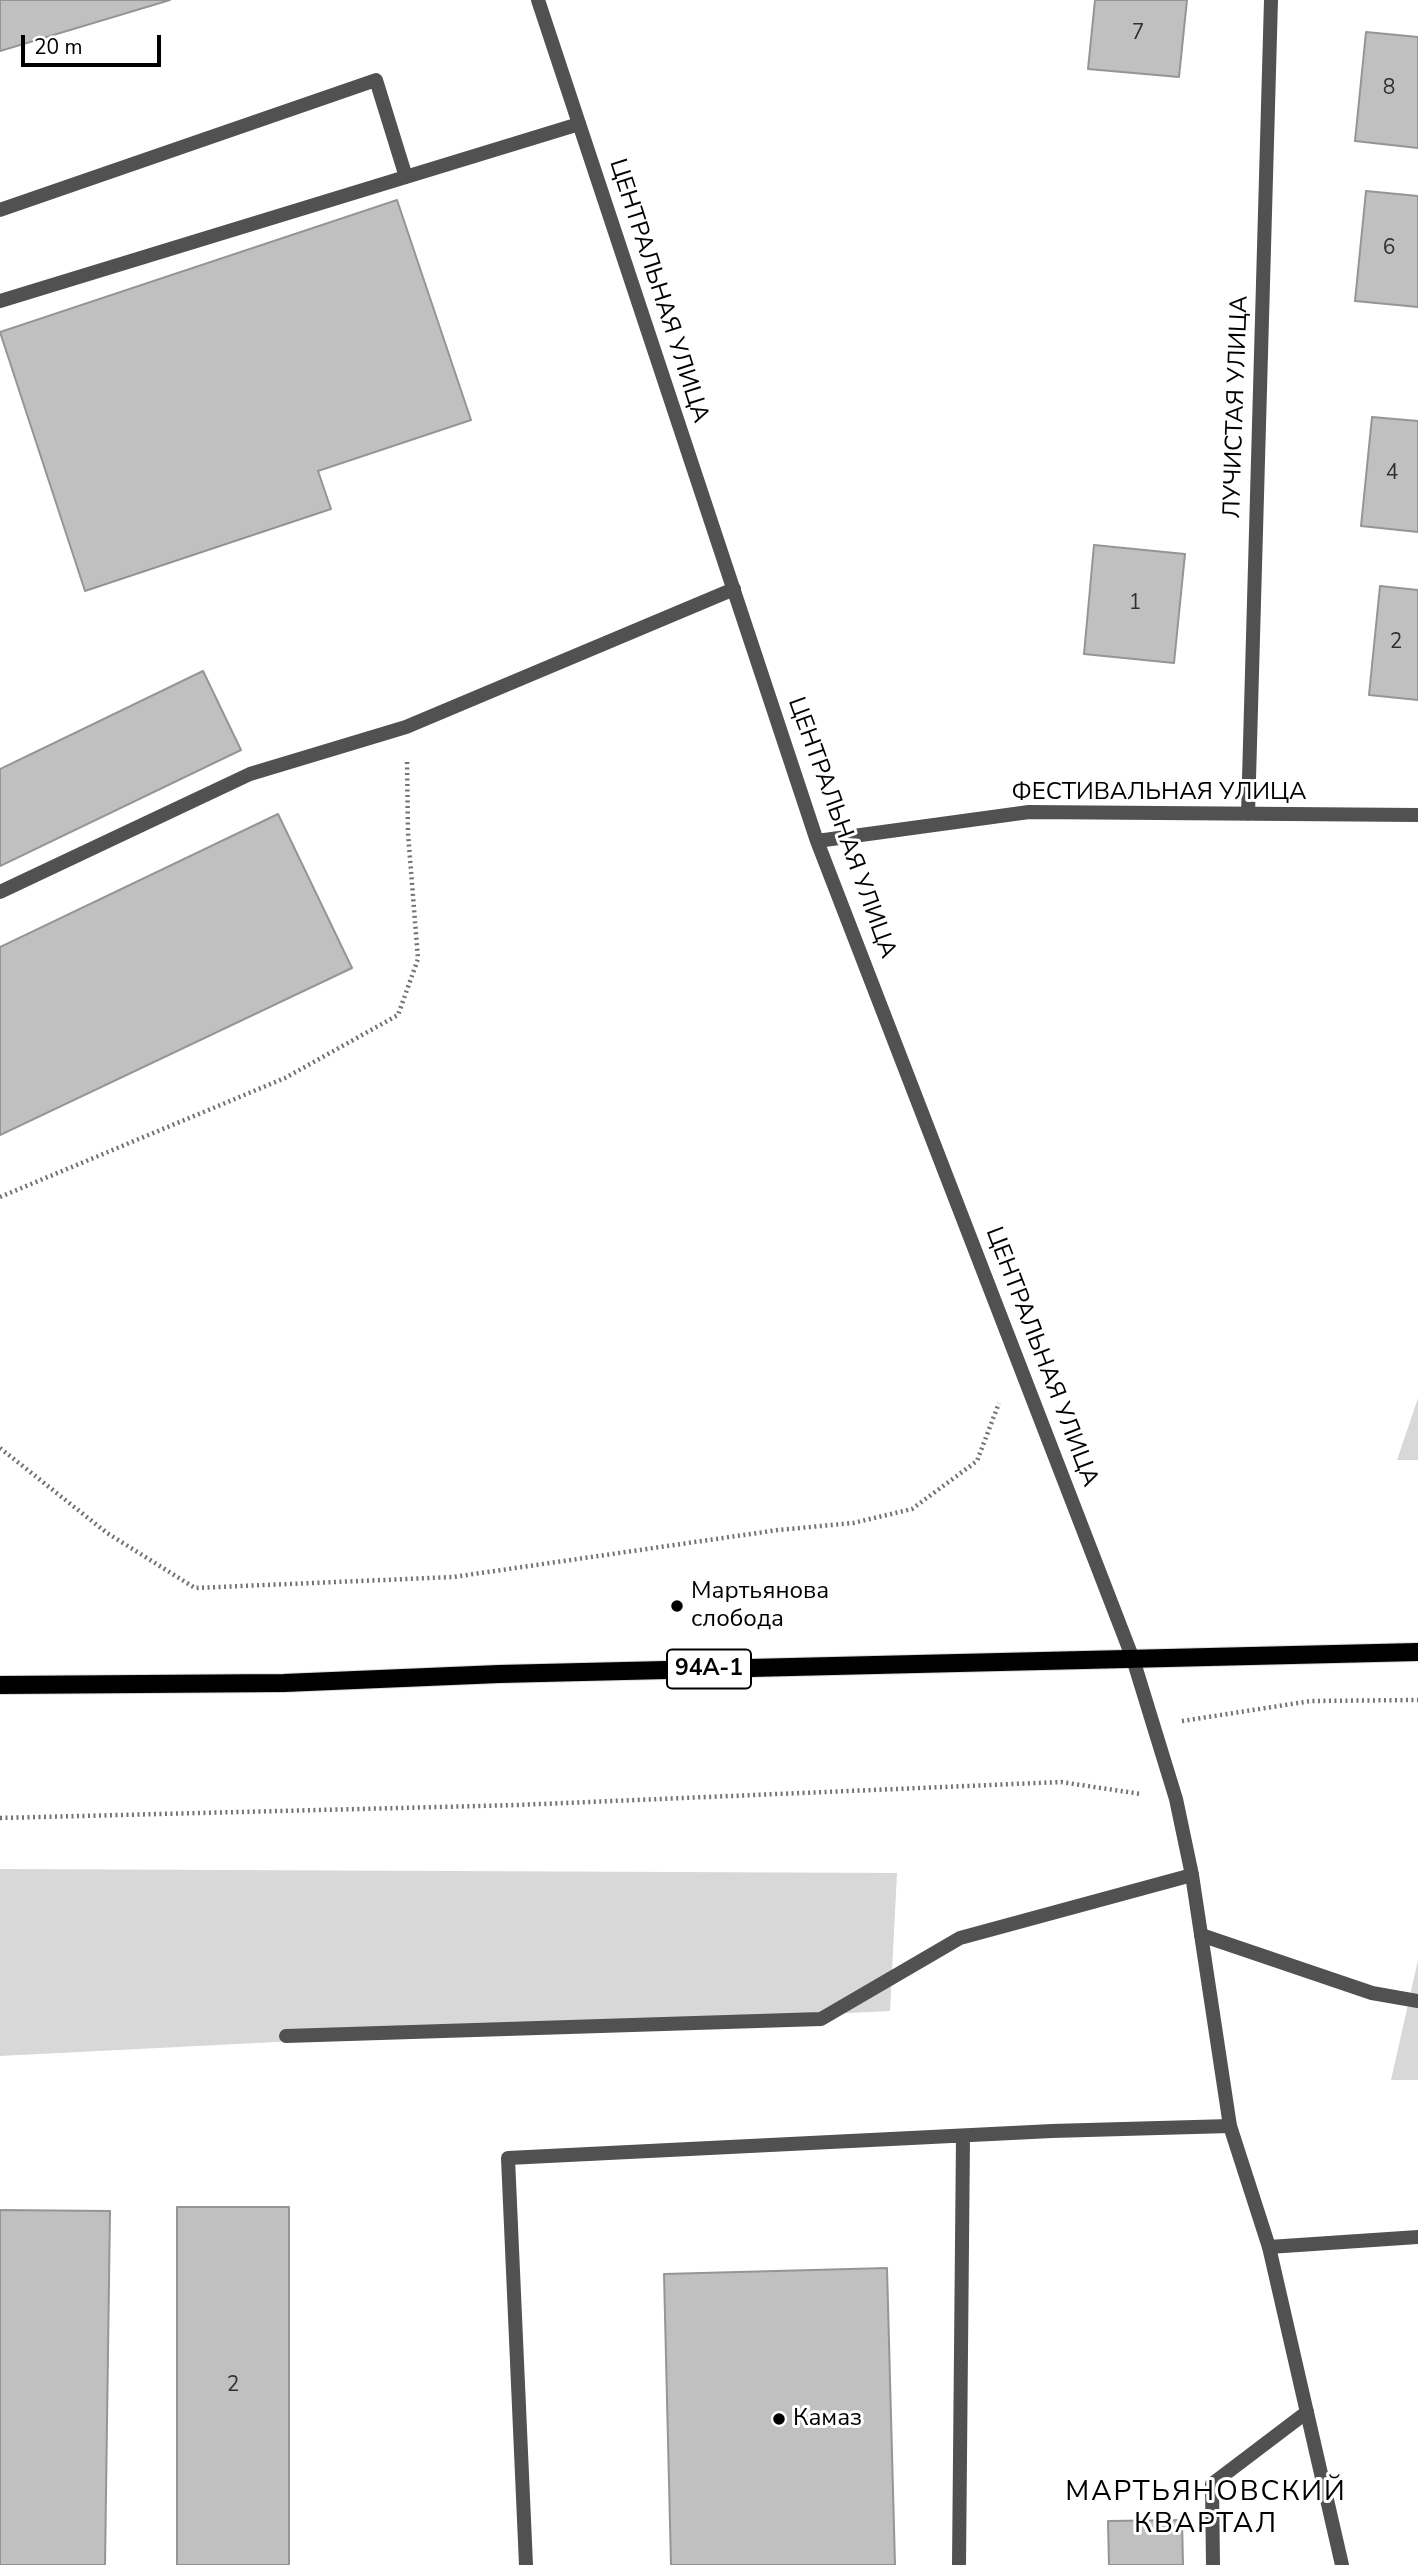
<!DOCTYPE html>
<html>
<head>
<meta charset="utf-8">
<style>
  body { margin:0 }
  #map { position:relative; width:1418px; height:2565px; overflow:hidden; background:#fff; font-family:"Nunito Sans",sans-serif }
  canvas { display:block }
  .scale { position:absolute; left:21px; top:35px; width:140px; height:32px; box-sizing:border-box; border:4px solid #000; border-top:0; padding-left:9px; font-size:21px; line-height:24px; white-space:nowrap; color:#000; -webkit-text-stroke:5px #fff; paint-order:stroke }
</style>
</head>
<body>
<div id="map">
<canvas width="1418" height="2565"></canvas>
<div class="scale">20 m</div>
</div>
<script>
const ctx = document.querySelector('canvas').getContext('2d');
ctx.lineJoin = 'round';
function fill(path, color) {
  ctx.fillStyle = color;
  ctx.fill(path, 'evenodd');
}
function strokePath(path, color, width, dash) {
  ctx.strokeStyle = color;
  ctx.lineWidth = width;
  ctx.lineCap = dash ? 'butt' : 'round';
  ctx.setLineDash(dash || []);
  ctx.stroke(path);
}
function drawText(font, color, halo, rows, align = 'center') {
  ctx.font = font + ' "Nunito Sans",sans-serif';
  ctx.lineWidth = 6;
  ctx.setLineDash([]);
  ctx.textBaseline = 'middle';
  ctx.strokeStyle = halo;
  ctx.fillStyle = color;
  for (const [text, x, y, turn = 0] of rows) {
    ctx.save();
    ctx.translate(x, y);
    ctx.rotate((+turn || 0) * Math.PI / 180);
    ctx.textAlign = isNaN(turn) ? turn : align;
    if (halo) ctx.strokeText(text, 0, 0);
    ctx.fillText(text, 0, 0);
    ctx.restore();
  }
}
fill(new Path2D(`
  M1418 1398V1460H1397Z
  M0 1869 897 1873 890 2011 0 2056Z
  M1418 1960V2080H1391Z`), '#d8d8d8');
const building = new Path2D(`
  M0 0H170L0 51Z
  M1095 0H1187L1179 77 1088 69Z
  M1366 32 1418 37V148L1355 141Z
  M1366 191 1418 196V307L1355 301Z
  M397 200 471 420 318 471 331 509 85 591 0 332Z
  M1372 417 1418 421V532L1361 526Z
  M1094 545 1185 554 1174 663 1084 654Z
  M1380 586 1418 590V700L1369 695Z
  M203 671 241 750 0 866V769Z
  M278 814 352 968 0 1135V947Z
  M177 2207H289V2565H177Z
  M0 2210 110 2211 105 2565H0Z
  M887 2268 895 2565H671L664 2274Z
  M1182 2520 1183 2565H1109L1108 2521Z`);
fill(building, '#c0c0c0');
strokePath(building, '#959595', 2);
const primary = new Path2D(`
  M0 1685 284 1683 499 1674 1418 1652`);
strokePath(primary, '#dbdbdb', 20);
strokePath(new Path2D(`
  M0 1197 285 1078 398 1015 418 959 408 833 407 759
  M0 1448 107 1533 195 1588 453 1577 778 1530 853 1523 912 1509 977 1461 999 1403
  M1182 1721 1311 1701 1418 1700
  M0 1818 518 1805 1061 1782 1141 1794`), '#737373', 4.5, [2, 3.5]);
strokePath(new Path2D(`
  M0 210 376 80 406 177
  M0 301 579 124
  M0 892 250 774 406 727 734 589
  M1201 1935 1372 1993 1418 2001
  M286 2036 821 2019 960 1938 1192 1875
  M1269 2247 1418 2237
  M526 2565 508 2158 1052 2131 1230 2126
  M959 2565 963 2136
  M1213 2565 1212 2484 1307 2412`), '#515151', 14);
strokePath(new Path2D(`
  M538 0 817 841 1133 1659 1176 1799 1192 1875 1230 2126 1269 2247 1342 2565
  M1248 814 1271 0
  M817 841 1029 812 1418 815`), '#515151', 14);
strokePath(primary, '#000', 18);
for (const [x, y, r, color] of [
  [677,1606,7,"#000"],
  [779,2419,7,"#000"]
]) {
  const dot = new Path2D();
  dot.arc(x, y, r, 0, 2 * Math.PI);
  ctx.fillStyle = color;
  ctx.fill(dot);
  strokePath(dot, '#fff', 2.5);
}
drawText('21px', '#303030', null, [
  ["7",1138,34],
  ["8",1389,89],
  ["6",1389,249],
  ["4",1392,474],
  ["1",1135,604],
  ["2",1396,643],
  ["2",233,2386]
]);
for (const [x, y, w] of [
  [709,1669,84]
]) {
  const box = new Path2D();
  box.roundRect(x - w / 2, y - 19.5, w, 39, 5);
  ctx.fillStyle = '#fff';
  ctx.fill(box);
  strokePath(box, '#000', 2);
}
drawText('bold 23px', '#000', null, [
  ["94А-1",709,1669]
]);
drawText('24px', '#000', '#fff', [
  ["ЦЕНТРАЛЬНАЯ УЛИЦА",658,291,72],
  ["ЛУЧИСТАЯ УЛИЦА",1237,407,-88],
  ["ФЕСТИВАЛЬНАЯ УЛИЦА",1159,793],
  ["ЦЕНТРАЛЬНАЯ УЛИЦА",841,828,70],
  ["ЦЕНТРАЛЬНАЯ УЛИЦА",1041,1357,69]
]);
drawText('24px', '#000', '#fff', [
  ["Мартьянова",691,1592],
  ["слобода",691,1620],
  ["Камаз",793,2419]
], 'left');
ctx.letterSpacing = '2px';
drawText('28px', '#000', '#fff', [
  ["МАРТЬЯНОВСКИЙ",1206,2493],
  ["КВАРТАЛ",1206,2525]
]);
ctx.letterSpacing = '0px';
</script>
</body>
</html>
